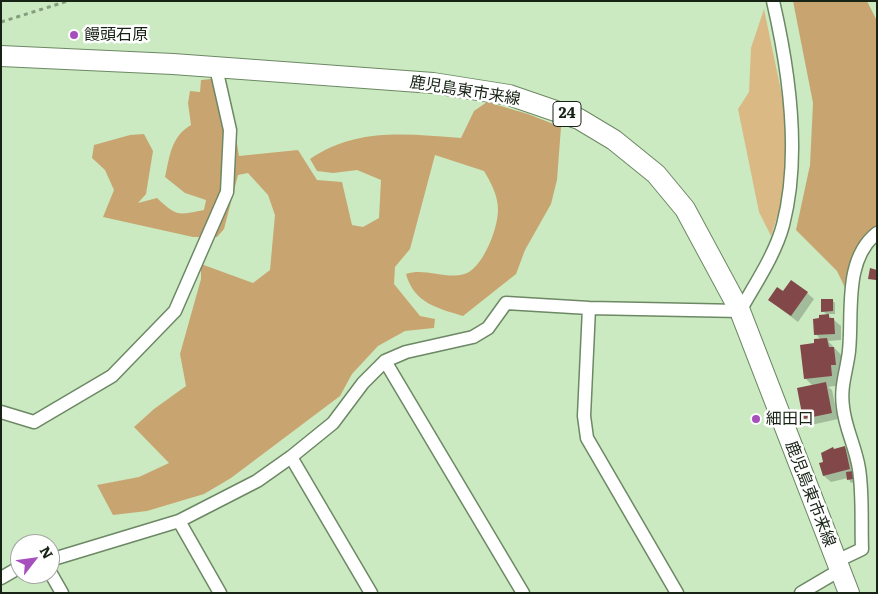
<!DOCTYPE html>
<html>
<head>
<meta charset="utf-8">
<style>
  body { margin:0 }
  #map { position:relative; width:878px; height:594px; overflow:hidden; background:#cbeac1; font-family:Literata,serif }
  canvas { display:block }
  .frame { position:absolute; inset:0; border:2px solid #172314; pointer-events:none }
  .north { position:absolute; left:10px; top:534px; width:50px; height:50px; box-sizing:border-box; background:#fff; border:1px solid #a2a7a1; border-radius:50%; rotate:60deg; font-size:14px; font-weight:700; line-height:20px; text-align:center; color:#172314 }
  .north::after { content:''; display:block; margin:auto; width:18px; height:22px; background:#a650be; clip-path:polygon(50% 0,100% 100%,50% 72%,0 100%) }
</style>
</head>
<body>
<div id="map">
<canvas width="878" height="594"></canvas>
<div class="frame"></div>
<div class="north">N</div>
</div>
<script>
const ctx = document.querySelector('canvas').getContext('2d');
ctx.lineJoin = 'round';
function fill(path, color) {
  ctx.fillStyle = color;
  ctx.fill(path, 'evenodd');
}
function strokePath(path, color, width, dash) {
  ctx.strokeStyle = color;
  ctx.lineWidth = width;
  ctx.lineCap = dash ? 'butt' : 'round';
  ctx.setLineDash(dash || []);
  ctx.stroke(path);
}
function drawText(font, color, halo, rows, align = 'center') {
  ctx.font = font + ' Literata,"Noto Sans JP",serif';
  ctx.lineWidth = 5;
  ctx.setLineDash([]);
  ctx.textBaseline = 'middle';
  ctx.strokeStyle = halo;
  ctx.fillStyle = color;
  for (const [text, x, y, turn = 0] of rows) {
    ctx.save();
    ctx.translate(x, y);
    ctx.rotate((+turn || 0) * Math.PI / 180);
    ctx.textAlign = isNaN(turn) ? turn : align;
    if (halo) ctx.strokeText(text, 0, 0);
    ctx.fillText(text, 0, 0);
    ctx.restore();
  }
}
fill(new Path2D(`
  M764 9 785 110 786 189 771 236 759 212 738 109 749 92 751 48Z`), '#dbb985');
fill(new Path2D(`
  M793 1H867L877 21V237L848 294 837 271 796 230 810 165 813 103Z
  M220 78 231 107 239 156 298 150 317 180 342 182 352 225 363 227 379 218 381 180 357 170 333 173 317 171 310 159C356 127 408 134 461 138L474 111 487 102 528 114 561 127 557 180 551 204 525 250 516 274 463 316C437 308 414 303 406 274 426 267 448 281 467 273 484 265 498 228 498 210 498 195 491 183 484 171L435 155 410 249 395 267 394 284 420 316 435 319 434 328 405 331 378 346 352 374 340 396 231 478 204 494 147 511 113 515 97 485 139 477 169 463 134 427 154 409 186 386 180 354 201 279V264L253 283 270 270 275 215 268 195 248 173 238 175 224 229 217 237H193L103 217 114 190 105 170 92 158 94 145 130 135 144 134 153 151 146 194 138 203 157 198C177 217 178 215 204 210L206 200 185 193 165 177C170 155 171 137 191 125L188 103 190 91 200 92 201 80Z`), '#c8a570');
fill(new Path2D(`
  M784 293H807L814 299 798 322 769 300Z
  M832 300 835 303V314H827L841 326V340L828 341 844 358 841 385 828 387 832 390 838 419 811 425 804 418 813 386 805 378 821 340 816 334 827 315 823 311Z
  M845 448 852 454 856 482 851 483 848 478 831 482 824 476 821 464 825 463 835 450Z`), '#0003');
fill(new Path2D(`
  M870 268 877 270 876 280 868 279Z
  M791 280 808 292 791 316 768 300 777 287 783 291Z
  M821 299H833V311L821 312Z
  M829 314V318H834L835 334 814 335 813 319 819 318V315Z
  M827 338 829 347H834L836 365H831L832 376 804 379 800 345 814 343V339Z
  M826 382 832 413 803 419 797 388Z
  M845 446 850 469 823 476 819 463 823 462 821 453 833 447 834 449Z
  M853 471V479L847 480 846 472Z`), '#824749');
const minor = new Path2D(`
  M589 308 584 416 587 438 677 593
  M385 361 523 593
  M1 412 34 422 112 376 175 311 227 192 230 130 216 68
  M291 457 371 593
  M179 521 220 593
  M50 560 179 521 257 481 291 457 333 423 363 383 385 361 406 352 473 337 488 328 506 303 589 308 740 311C755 284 775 255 783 225 801 156 789 70 773 1
  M837 561 862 549C861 522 863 495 859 469 856 448 845 428 843 407 840 386 847 370 849 351 853 313 843 260 877 233
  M50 572 62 593
  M1 578 20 567
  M801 593 840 570`);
const primary = new Path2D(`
  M1 56 173 64 433 83 509 95 579 119 614 140 656 174 685 209 740 311 849 593`);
strokePath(minor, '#6c8864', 15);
strokePath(primary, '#6c8864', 22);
strokePath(new Path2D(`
  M1 22 68 1`), '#859d7e', 3, [4, 4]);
strokePath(minor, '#fff', 12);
strokePath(primary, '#fff', 20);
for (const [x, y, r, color] of [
  [74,35,5,"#a650be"],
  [756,419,5,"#a650be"]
]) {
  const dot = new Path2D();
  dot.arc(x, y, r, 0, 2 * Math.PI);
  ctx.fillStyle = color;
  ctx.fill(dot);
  strokePath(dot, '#fff', 2);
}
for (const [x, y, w] of [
  [567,114,28]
]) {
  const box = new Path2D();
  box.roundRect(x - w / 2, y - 12.5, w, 25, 4);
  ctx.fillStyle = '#fff';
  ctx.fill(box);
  strokePath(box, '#172314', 1);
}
drawText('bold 15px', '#172314', null, [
  ["24",567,114]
]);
drawText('16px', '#172314', '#fff', [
  ["饅頭石原",84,35],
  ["細田口",766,419]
], 'left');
drawText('16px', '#172314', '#fff', [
  ["鹿児島東市来線",465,91,9],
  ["鹿児島東市来線",810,494,69]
]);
</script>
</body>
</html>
